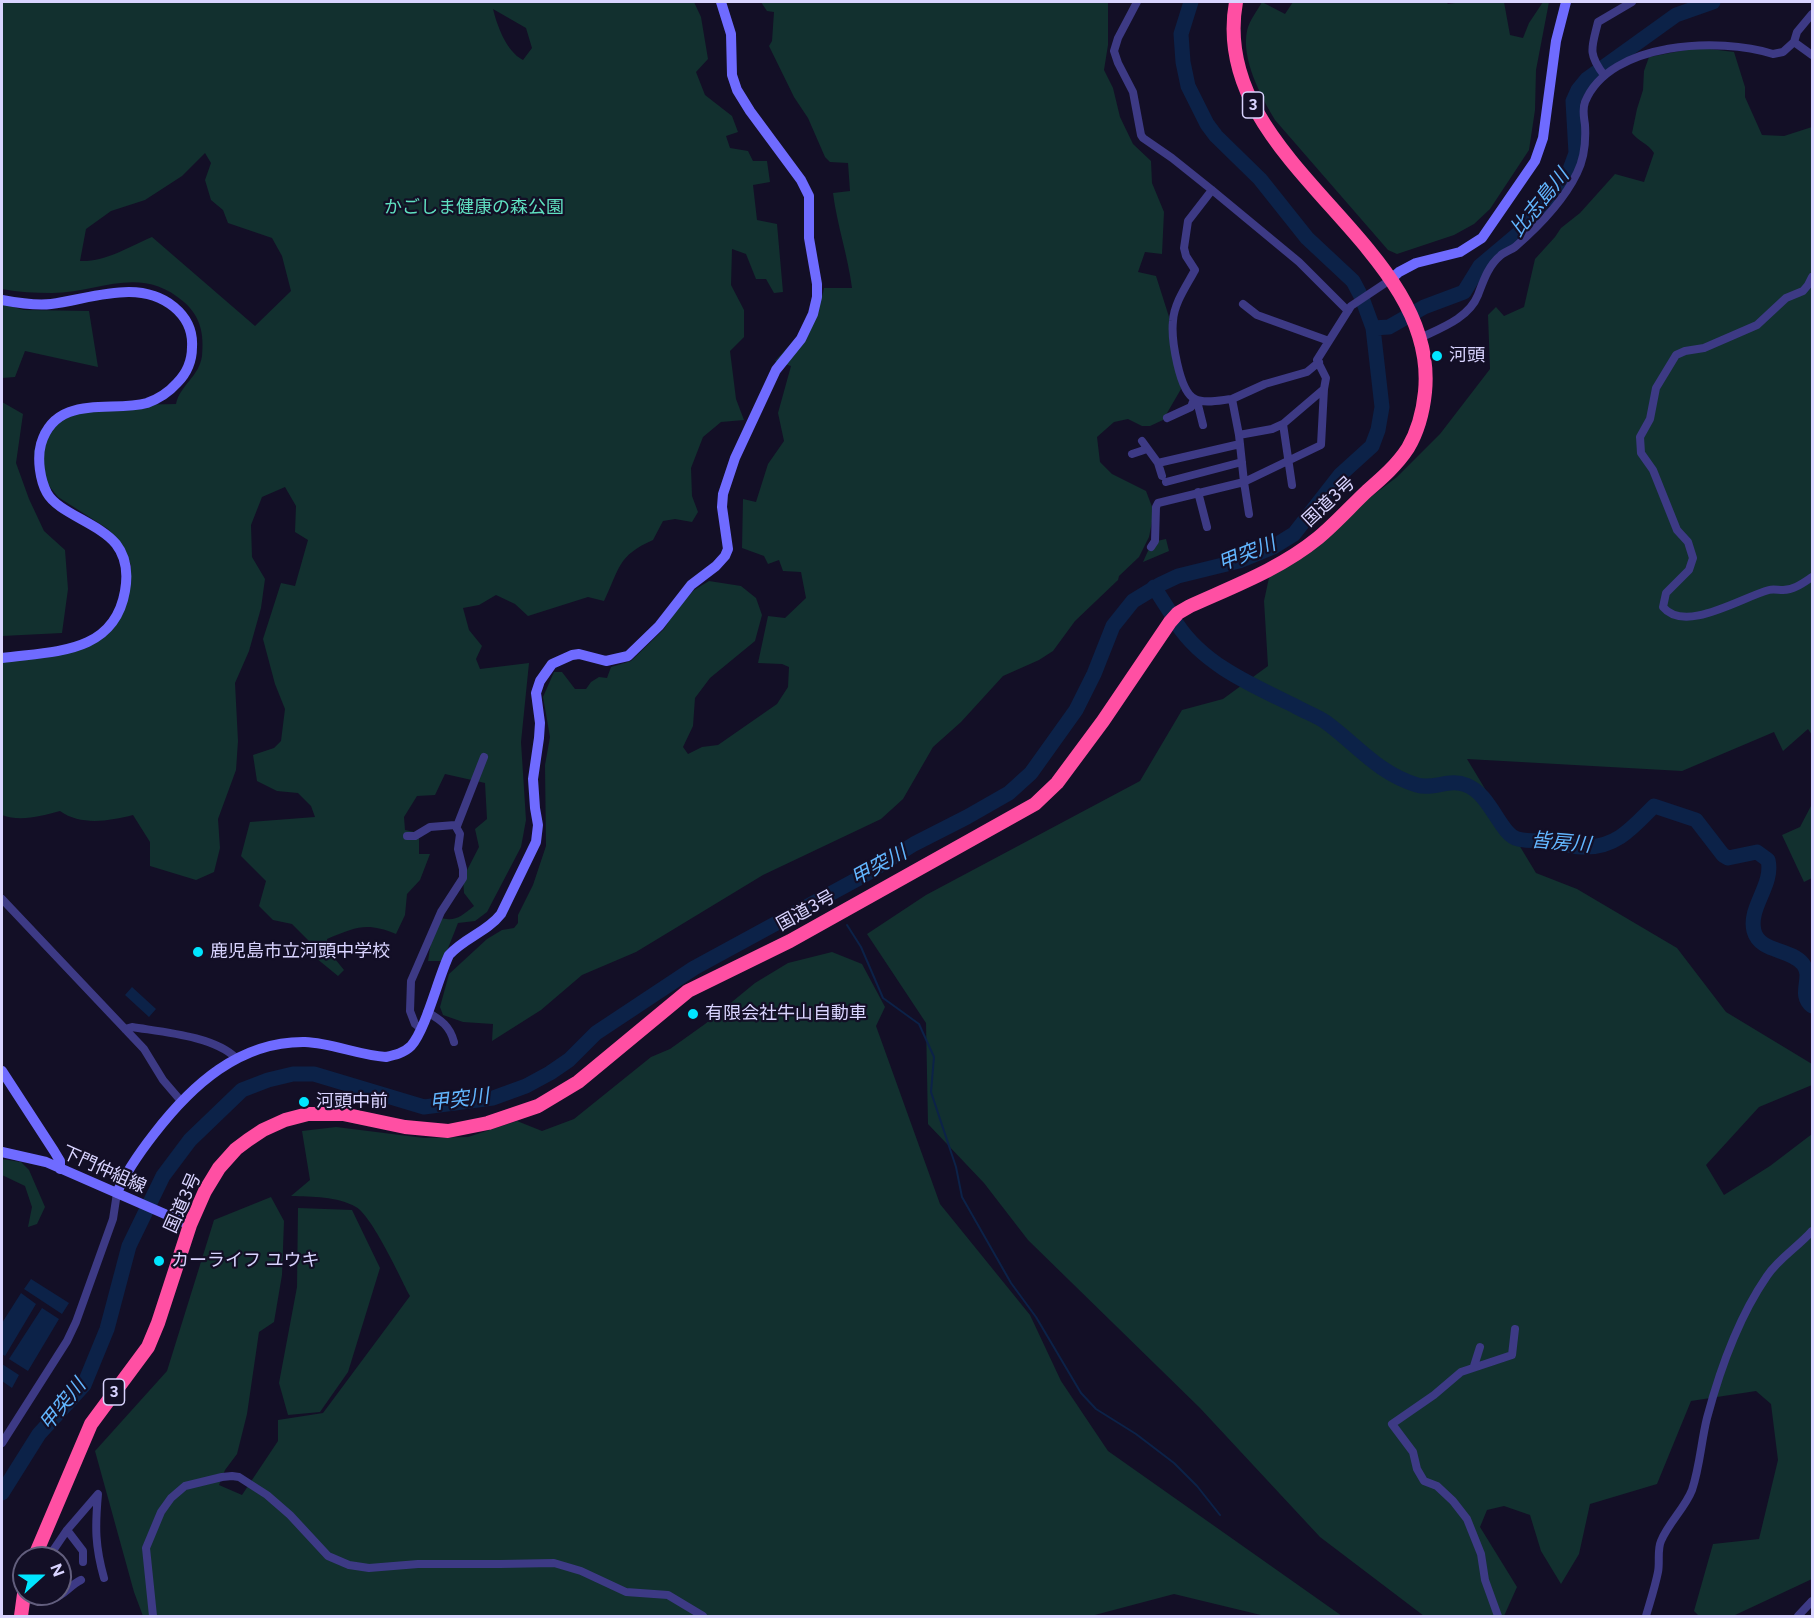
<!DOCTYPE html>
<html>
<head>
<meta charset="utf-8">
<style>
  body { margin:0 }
  #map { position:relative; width:1814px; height:1618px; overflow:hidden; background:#130f26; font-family:Figtree,sans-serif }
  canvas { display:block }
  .frame { position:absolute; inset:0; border:3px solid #d9d4ff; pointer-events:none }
  .north { position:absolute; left:12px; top:1546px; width:60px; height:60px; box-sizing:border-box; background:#130f26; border:2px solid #625e7d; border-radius:50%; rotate:69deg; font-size:16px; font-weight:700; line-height:24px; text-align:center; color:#d9d4ff }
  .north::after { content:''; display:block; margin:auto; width:21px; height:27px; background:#00e5ff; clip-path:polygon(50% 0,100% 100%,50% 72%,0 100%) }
</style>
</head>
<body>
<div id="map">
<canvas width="1814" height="1618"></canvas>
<div class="frame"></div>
<div class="north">N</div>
</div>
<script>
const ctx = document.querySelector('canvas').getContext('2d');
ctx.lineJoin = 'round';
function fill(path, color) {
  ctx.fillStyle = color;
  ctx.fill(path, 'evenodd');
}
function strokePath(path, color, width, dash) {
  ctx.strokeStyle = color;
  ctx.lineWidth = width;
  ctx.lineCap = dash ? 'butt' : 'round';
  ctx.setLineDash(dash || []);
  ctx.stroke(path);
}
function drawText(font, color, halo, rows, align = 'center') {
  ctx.font = font + ' Figtree,"Noto Sans JP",sans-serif';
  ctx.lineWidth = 4.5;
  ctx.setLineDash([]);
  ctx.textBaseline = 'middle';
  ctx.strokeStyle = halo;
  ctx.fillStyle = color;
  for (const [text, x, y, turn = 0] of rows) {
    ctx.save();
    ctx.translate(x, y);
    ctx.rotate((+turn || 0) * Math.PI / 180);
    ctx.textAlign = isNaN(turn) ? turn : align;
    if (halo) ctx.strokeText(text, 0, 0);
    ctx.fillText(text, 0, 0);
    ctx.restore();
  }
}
fill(new Path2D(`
  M2 2H694L701 17 708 59 696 72 705 95 732 116 738 132 726 136 730 148 748 151 753 161H767L770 182 753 185 757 220 777 224 783 292 774 293 766 279H756L746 254 732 249 731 285 744 310V337L730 351 736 399 744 420 721 422 703 437 691 468 692 496 698 512 692 522 675 519 663 521 653 540C617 556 620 568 604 601L588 597 528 616 515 604 496 595 479 605 463 608 469 630 482 646 476 659 480 669 529 663 521 742 526 820 521 847 487 912 475 921 458 923 443 961H428L435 916C454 923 459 918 474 906L464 893 463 878 479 847 475 829 487 819 485 783 445 774 435 795 417 796 404 817 405 830 419 833V854H430L420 880 407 894 405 915 396 934C366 922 357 927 327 939V949L344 970 338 976 316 958 315 947 292 924 273 920 259 906 266 881 241 856 250 822 315 817 311 806 298 793 277 791 257 781 253 755 274 748 281 741 285 709 275 684 263 639 281 583 295 586 308 540 295 532 296 506 285 487 262 497 251 525 252 557 265 579 261 608 249 651 235 683 238 741 236 770 218 819 220 848 214 872 196 880 150 866V842L133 815C109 821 81 826 60 811 42 816 20 822 2 815V655L72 644 90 638 105 626 129 593 131 565 122 546 108 529 58 497 36 470 34 451 41 430 53 418 80 406 176 404C180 385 199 377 202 356 204 334 201 317 184 302 141 264 101 292 52 293 35 293 18 292 2 289ZM493 9 526 28 532 48 523 60C506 51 497 25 493 9ZM205 153 211 163 205 180 211 200 223 210 228 223 272 238 282 256 291 291 255 326 152 237C129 247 105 262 80 261L86 229 111 211 145 200 182 176Z
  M761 2H1108V45L1104 70 1113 88 1120 117 1133 144 1151 161 1152 183 1164 212 1162 254 1145 252 1138 272 1156 276 1170 320 1181 389 1163 420 1150 426H1142L1128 419 1114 422 1097 437 1100 462 1112 474 1146 491 1154 512 1149 537 1139 557 1119 576 1118 580 1075 621 1053 651 1039 660 1003 676 961 722 933 747 903 799 881 819 763 875 636 952 582 975 541 1010 492 1041 493 1024 463 1022 443 1015 440 1007 449 974 487 939 502 930 514 928 518 923V915L533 885 546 846 545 765 550 737 543 697 554 672H562L575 689H586L591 682 599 677 607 678 611 667 631 661 664 629 677 609 694 590 709 581 741 586 756 598 762 615 755 641 710 678 695 698 693 726 683 747 688 754 702 747 718 745 777 704 788 687 789 667 782 664 758 663 768 616 785 618 806 598 801 572 783 571 779 560 768 564 764 556 742 548 743 499 756 502 768 464 784 441 778 413 791 366 775 361C793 342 820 313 824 288H852C848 256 837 225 833 193L850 191 848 163 830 162 825 157 808 118 794 97 769 46 772 41 774 12 767 11Z
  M1262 2 1285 14 1293 2H1446L1448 4 1462 2H1504L1510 35 1523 38 1529 23 1543 2H1549L1536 70 1535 110 1529 150 1490 209 1474 224 1454 235 1397 254 1388 250 1275 120C1261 97 1241 59 1247 31 1249 21 1257 11 1262 2Z
  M1691 49H1710L1734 52 1745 87V97L1762 135 1784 136 1812 127V735L1808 729 1783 751 1774 732 1682 771 1467 759 1536 873 1577 889 1677 948 1726 1012 1812 1064V1085L1759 1107 1706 1165 1724 1195 1770 1166 1812 1134V1579L1733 1616H1699L1694 1611 1713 1544 1759 1539 1778 1460 1771 1404 1756 1391 1691 1401 1657 1484 1590 1504 1579 1554 1561 1584 1541 1551 1530 1515 1504 1506 1487 1510 1480 1527 1517 1587 1504 1616H1424L1320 1537 1200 1408 1028 1240 984 1183 928 1124 926 1023 867 934 926 895 1140 781 1182 710 1223 699 1268 666 1264 601 1270 573 1397 477 1440 434 1490 369 1488 315 1496 307 1504 316 1524 307 1535 259 1555 237 1561 228 1580 213 1615 174 1644 182 1654 153C1648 143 1639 142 1632 133L1637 109 1643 90 1644 71 1649 57Z
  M2 304 24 310 89 311 98 367 25 351 15 377 2 378Z
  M2 402 23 414 16 463 29 499 44 531 65 550 68 589 62 633 2 636Z
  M1166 539 1169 551 1143 562 1152 542Z
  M1812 804V878L1804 882 1782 835 1800 827Z
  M832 952 862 964 885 1007 876 1026 940 1204 1030 1315 1061 1381 1108 1451 1342 1616H1265L1174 1594 1091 1616H143L134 1592 95 1451 167 1371 214 1220 271 1197 284 1221 282 1275 274 1322 259 1332 247 1414 237 1454 225 1470 219 1485 242 1495 278 1441V1420L323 1413 410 1296C400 1277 372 1216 356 1207 337 1196 312 1197 291 1196L310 1180 302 1131 336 1127 424 1138 468 1137 517 1121 542 1131 574 1119 651 1057 670 1049 705 1024 755 983 788 963Z
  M2 1159 21 1162 29 1170 45 1207 37 1224 28 1227 32 1207 25 1186 2 1175Z
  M298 1208 352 1210 380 1268 348 1372 320 1412 288 1415 279 1383 297 1287Z`), '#12302f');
fill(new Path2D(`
  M132 987 156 1009 149 1017 125 995Z
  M31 1279 69 1303 62 1314 24 1289Z
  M21 1293 36 1304 5 1356 2 1354V1323Z
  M42 1308 59 1319 28 1371 9 1359Z
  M2 1364 19 1375 12 1388 2 1381Z`), '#0c2248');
strokePath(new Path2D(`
  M847 925 861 947 883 998 919 1024 934 1057 931 1092 956 1167 962 1197 1011 1283 1036 1317 1081 1393 1096 1409 1136 1434 1174 1463 1197 1486 1220 1515`), '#0c2248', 2);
strokePath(new Path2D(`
  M1373 328 1389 327 1424 307 1464 292 1480 266 1518 234 1560 186 1569 172 1576 153 1573 101 1578 90 1587 79 1676 15 1713 2
  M1154 587 1170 612
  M1177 624C1204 665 1252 685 1295 706 1305 712 1318 716 1327 723 1358 746 1378 773 1417 785 1433 790 1450 778 1466 785 1491 794 1500 835 1518 839 1530 842 1543 840 1555 841 1561 842 1566 845 1572 846 1576 847 1582 847 1586 847 1617 847 1633 827 1654 806L1696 820 1723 855 1728 858 1757 852 1768 860C1774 885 1748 907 1754 931 1760 953 1790 948 1803 964 1814 977 1797 994 1812 1006
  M2 1493 39 1434 84 1385 107 1329 129 1246 163 1176 190 1140 242 1090 268 1080 293 1074H314L424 1107 493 1098 526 1086 550 1073 569 1060 596 1033 694 968 863 876 914 844 967 817 1009 793 1031 773 1076 710 1094 674 1113 626 1133 601 1161 584 1178 576 1239 561 1273 547 1294 534 1340 475 1372 446 1378 430 1382 407 1373 328 1362 298 1353 281 1307 238 1260 179 1216 136 1207 124 1188 86 1183 62 1181 34 1191 2`), '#0c2248', 15);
strokePath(new Path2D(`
  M1137 2 1118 38 1114 51 1118 63 1133 92 1141 135 1143 138 1172 158 1212 190 1299 262 1348 311
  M1794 42 1797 32 1812 14
  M1604 75C1587 53 1592 47 1598 22L1632 2
  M1212 190 1188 221 1184 248 1186 256 1195 270C1187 285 1174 303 1173 321 1171 338 1179 392 1195 399 1204 404 1221 400 1232 399L1239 435
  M1812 277 1808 285 1803 291 1786 298 1757 325 1704 348 1685 351 1676 355 1656 388 1650 419 1640 437 1641 453 1653 470 1677 530 1688 542 1693 558 1689 570 1666 593 1663 607C1685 634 1742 597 1769 590 1773 589 1778 590 1783 590 1794 590 1803 583 1812 577
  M1243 304 1257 315 1329 341
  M1420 338C1441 328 1469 318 1478 295 1483 282 1488 266 1500 256 1504 252 1511 250 1515 247 1538 227 1564 200 1577 173 1584 159 1586 141 1585 125 1584 117 1582 110 1585 102 1610 41 1720 37 1773 54L1783 52 1794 42 1812 55
  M1232 399 1265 384 1307 372 1319 362
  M1197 401 1203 425
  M1167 418 1191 407 1194 399
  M1283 424 1292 485
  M1142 441 1158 463
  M1132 454 1147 449
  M1162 476 1158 463 1240 444
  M1166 482 1242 462
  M1198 492 1207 527
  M1249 514 1244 482 1321 445 1324 389
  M1151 547 1155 541 1156 507 1158 503 1244 482 1239 435 1272 429 1283 424 1324 389 1326 378 1317 360 1351 306 1390 280
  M457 826 484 757
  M407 836H415L430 827 455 825 460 834 458 849 463 869V878L441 912 411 981 410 1011 415 1024 420 1028
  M2 899 144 1049 163 1080 181 1101
  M427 1012C441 1020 450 1026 454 1042
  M125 1029 132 1027C162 1032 214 1036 236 1058
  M1474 1366 1480 1347
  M2 1443 67 1341 76 1322 113 1219 117 1193
  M67 1530 83 1551V1562
  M48 1558 67 1530 98 1494C95 1527 95 1546 104 1578
  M45 1594 52 1599C64 1596 70 1585 81 1580
  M153 1616 146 1548 161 1512 171 1498 185 1486 222 1477 232 1476 239 1477 267 1495 290 1515 328 1556 349 1565 369 1568 418 1564H500L554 1563 581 1571 626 1592 668 1595 703 1616
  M1498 1616 1485 1580 1481 1554 1467 1519 1453 1501 1437 1486 1424 1481 1417 1469 1413 1452 1392 1424 1434 1395 1461 1372 1512 1355 1515 1329
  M1646 1616C1650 1602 1655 1587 1658 1572 1660 1562 1657 1550 1661 1541 1669 1522 1685 1508 1692 1490 1700 1466 1701 1442 1707 1418 1720 1369 1738 1318 1767 1276 1779 1258 1798 1247 1812 1231
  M1798 1616 1812 1601`), '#3d3a85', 8);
strokePath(new Path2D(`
  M1390 280 1399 272 1416 263 1460 252 1482 238 1535 161 1543 138 1556 41 1566 2
  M2 300C18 303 35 306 51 304 91 299 139 278 174 307 186 317 193 331 192 347 192 361 187 373 177 383 169 392 158 399 147 403 111 413 56 393 41 444 37 459 40 480 47 493 58 513 99 523 116 544 127 558 128 574 125 591 114 655 52 651 2 658
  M2 1071 54 1151 60 1161V1169
  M2 1152 46 1162 190 1225
  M117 1193C126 1171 140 1152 154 1134 191 1086 239 1041 305 1042 332 1043 358 1055 386 1057 395 1055 404 1053 411 1046 426 1029 438 978 449 955 464 938 487 932 501 914L536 842 538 825 535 808 533 779 539 738 540 723 536 693 540 681 552 664 572 655 579 654 606 661 628 656 659 626 691 585 716 566 725 556 728 549 722 507 723 494 735 458 776 370 801 339 813 314 817 297V284L809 238V196L801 180 750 111 737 90 732 75 731 34 721 2`), '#6f6bff', 10);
strokePath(new Path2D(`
  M34 1558 91 1424 148 1347 158 1323 190 1225 205 1191 219 1168 236 1149 248 1140 263 1130 285 1120 308 1114H343L405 1127 448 1131 488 1123 538 1106 578 1082 688 991 790 941 1035 804 1057 783 1103 721 1170 622 1178 613 1190 606C1234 586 1280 569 1318 538 1335 524 1351 506 1367 491 1382 478 1397 465 1408 448 1418 431 1423 412 1425 392 1440 242 1207 161 1236 2
  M21 1616 24 1594`), '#ff4fa3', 14);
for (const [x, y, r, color] of [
  [1437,356,6,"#00e5ff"],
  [198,952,6,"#00e5ff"],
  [693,1014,6,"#00e5ff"],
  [304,1102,6,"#00e5ff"],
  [159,1261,6,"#00e5ff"]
]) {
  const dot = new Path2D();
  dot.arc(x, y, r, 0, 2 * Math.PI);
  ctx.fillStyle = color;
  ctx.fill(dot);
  strokePath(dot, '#130f26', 2);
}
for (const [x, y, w] of [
  [1253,105,21],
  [114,1392,21]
]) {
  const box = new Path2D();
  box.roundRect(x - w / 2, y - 13, w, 26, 4.5);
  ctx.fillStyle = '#130f26';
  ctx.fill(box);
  strokePath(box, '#d9d4ff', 1.5);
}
drawText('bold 16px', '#d9d4ff', null, [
  ["3",1253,105],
  ["3",114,1392]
]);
drawText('18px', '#5fe0c0', '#130f26', [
  ["かごしま健康の森公園",474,208]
]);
drawText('18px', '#d9d4ff', '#130f26', [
  ["河頭",1449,356],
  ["鹿児島市立河頭中学校",210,952],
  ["有限会社牛山自動車",705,1014],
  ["河頭中前",316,1102],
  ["カーライフ ユウキ",171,1261]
], 'left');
drawText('18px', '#d9d4ff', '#130f26', [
  ["国道3号",1329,502,-43],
  ["国道3号",806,911,-29],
  ["下門仲組線",104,1170,24],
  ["国道3号",183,1203,-66]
]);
drawText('italic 20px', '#62b6ff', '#130f26', [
  ["比志島川",1540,203,-51],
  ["甲突川",1247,554,-22],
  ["皆房川",1561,843,5],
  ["甲突川",879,866,-29],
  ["甲突川",459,1100,-7],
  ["甲突川",63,1405,-51]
]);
</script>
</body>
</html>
